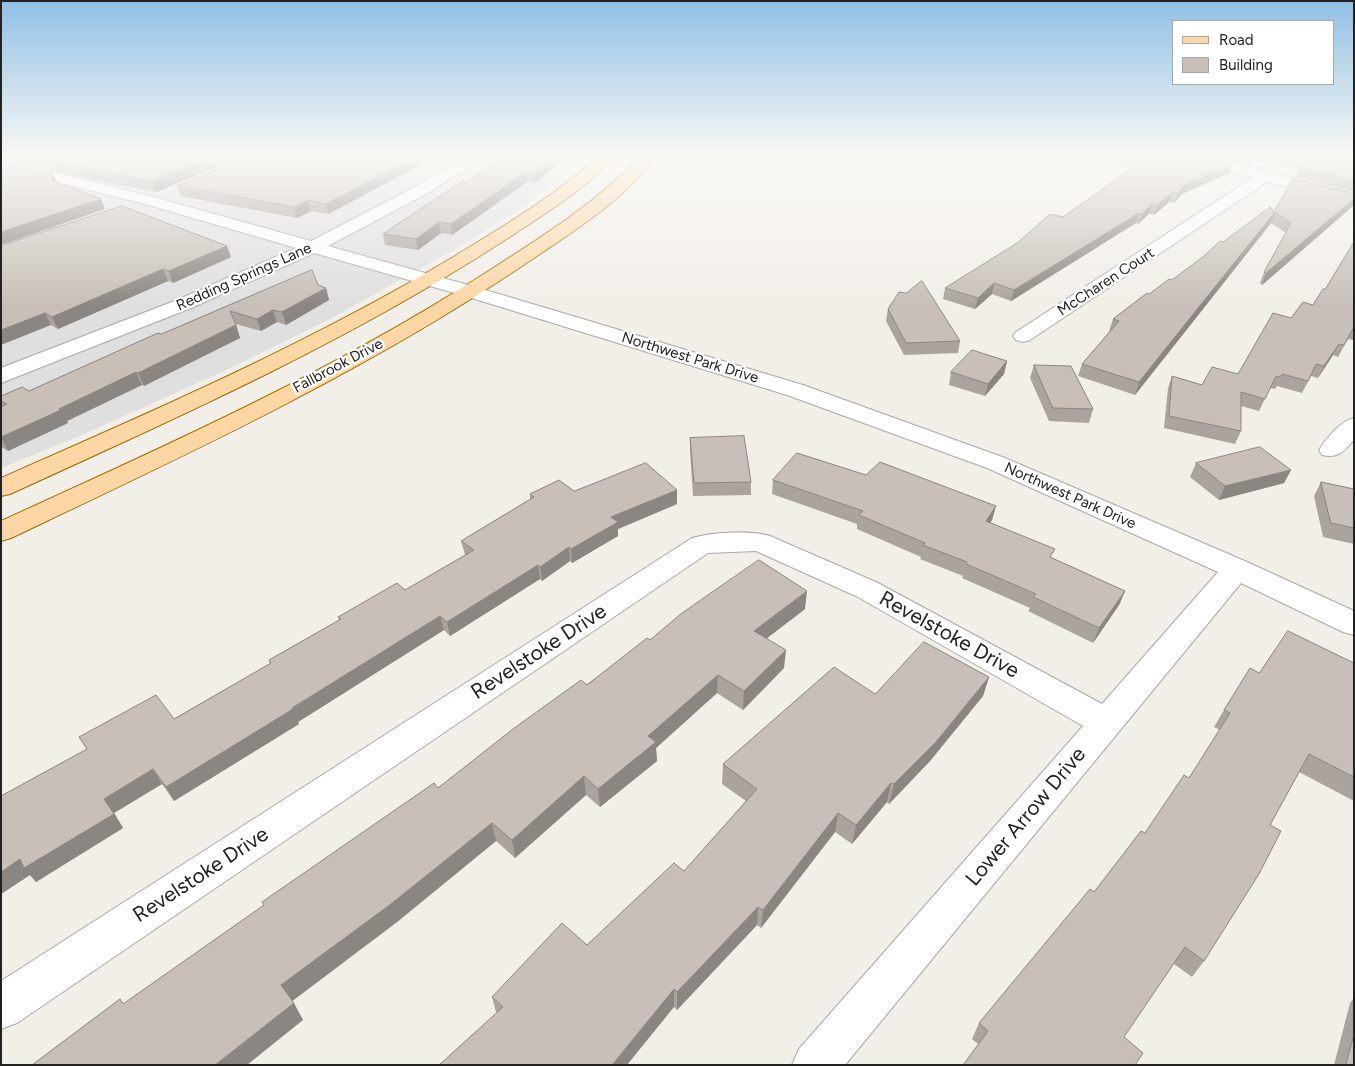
<!DOCTYPE html>
<html>
<head>
<meta charset="utf-8">
<style>
  body { margin:0 }
  #map { position:relative; width:1355px; height:1066px; overflow:hidden; background:#f2efe9; font-family:Figtree,sans-serif }
  canvas { display:block }
  .frame { position:absolute; inset:0; border:2px solid #222; pointer-events:none }
  .legend { position:absolute; left:1172px; top:20px; width:162px; height:65px; box-sizing:border-box; background:#fff; border:1px solid #a7a7a7; margin:0; padding:6px 9px; list-style:none; font-size:15px; color:#222 }
  .legend li { display:flex; align-items:center; gap:10px; height:25px }
  .legend b { width:25px; border:1px solid #a7a7a7 }
</style>
</head>
<body>
<div id="map">
<canvas width="1355" height="1066"></canvas>
<div class="frame"></div>
<ul class="legend">
<li><b style="height:6px;background:#fcd6a4"></b>Road</li>
<li><b style="height:14px;background:#c7bfb8"></b>Building</li>
</ul>
</div>
<script>
const ctx = document.querySelector('canvas').getContext('2d');
ctx.lineJoin = 'round';
function fill(path, color) {
  ctx.fillStyle = color;
  ctx.fill(path, 'evenodd');
}
function strokePath(path, color, width, dash) {
  ctx.strokeStyle = color;
  ctx.lineWidth = width;
  ctx.lineCap = dash ? 'butt' : 'round';
  ctx.setLineDash(dash || []);
  ctx.stroke(path);
}
function drawText(font, color, halo, rows, align = 'center') {
  ctx.font = font + ' Figtree,sans-serif';
  ctx.lineWidth = 4.5;
  ctx.setLineDash([]);
  ctx.textBaseline = 'middle';
  ctx.strokeStyle = halo;
  ctx.fillStyle = color;
  for (const [text, x, y, turn = 0] of rows) {
    ctx.save();
    ctx.translate(x, y);
    ctx.rotate((+turn || 0) * Math.PI / 180);
    ctx.textAlign = isNaN(turn) ? turn : align;
    if (halo) ctx.strokeText(text, 0, 0);
    ctx.fillText(text, 0, 0);
    ctx.restore();
  }
}
fill(new Path2D(`
  M1 157H586L527 204 469 241 332 318 222 372 82 435 1 468Z`), '#e0dfdf');
const minor = new Path2D(`
  M466 157H483L426 194 328 246 479 288 803 385 1005 458 1247 562 1354 611V635L1343 632 1241 583 845 1065H792L799 1049 1083 726 858 597 756 551 708 553 17 1023 1 1029V981L692 538C712 532 750 530 770 536L878 583 1102 704 1218 572 987 468 787 395 465 296 314 253 191 308 1 383V368L177 300 296 248 145 204 1 168V159L157 198 311 241 415 187Z
  M1187 157H1207L1354 194V204L1267 182 1030 340 1023 342 1016 340 1013 336 1016 332 1252 178 1189 160Z
  M1354 418V440C1344 451 1338 459 1322 455L1319 450C1327 438 1340 421 1354 418Z`);
const major = new Path2D(`
  M597 157H612C592 186 535 220 505 240 349 341 179 417 10 494L1 496V478C156 410 310 343 455 256 504 226 555 196 597 157Z
  M640 157H655C626 199 572 232 531 260 367 371 188 454 11 538L1 541V521C166 446 331 372 484 274 539 239 595 204 640 157Z`);
strokePath(minor, '#a9a9a9', 2);
strokePath(major, '#a06b00', 2);
fill(minor, '#fff');
fill(major, '#fcd6a4');
fill(new Path2D(`
  M1 157H240L156 192 93 180 1 158Z
  M1093 157H1207L1233 164 1229 173 1182 194 1174 203 1169 202 1154 215 1149 214 1138 224 1136 223 1011 301 992 294 975 309 943 299 945 288 1063 217 1131 169 1100 160Z
  M1213 157H1354V192L1295 177 1298 170 1258 161 1248 165Z
  M564 159 535 183 527 182 452 235 441 233 418 250 385 245 383 234 465 183Z
  M419 166 328 214 311 211 297 218 180 196 177 186Z
  M1354 194 1353 206 1262 285 1260 283 1264 272 1286 233 1271 223 1135 395 1078 376 1082 364 1110 331H1109L1113 319 1149 294 1172 280 1223 242 1274 211Z
  M1354 242V339L1353 340 1348 339 1338 357 1333 355 1318 378 1311 376 1302 393 1277 386 1275 389 1270 388 1259 411 1241 406V431L1235 444 1164 428 1168 388 1172 376 1202 385 1238 374 1291 318 1313 305 1325 289Z
  M1 246 231 257 173 283 168 281 58 329 51 325Z
  M312 270 318 285 326 288 329 300 286 325 277 322 261 331 236 324 240 338 144 386 142 385 67 421 68 423 8 451 1 447V396L29 391Z
  M906 293 960 341 958 353 904 355 886 321 888 309Z
  M1007 361 1004 374 985 396 949 385 951 372Z
  M1034 365 1093 409 1089 423 1049 421 1030 378Z
  M690 438 751 482V495L693 496 690 451Z
  M1196 463 1291 470 1284 483 1219 500 1190 477Z
  M866 475 996 506 992 520 990 522 1052 558 1125 591 1119 605 1093 643 1028 611 1030 608 962 578 963 576 920 559 921 557 857 529V524L772 494 773 480Z
  M1321 482 1354 489V544L1323 537 1314 496Z
  M574 491 677 504 618 529V536L572 563 570 561 542 581 540 579 450 636 444 630 298 722 299 724 174 801 162 784 114 813 123 828 36 882 30 875 1 894V796L174 719 270 664 269 660 339 620 338 617 405 590 465 555 461 541 530 499V494Z
  M805 609 767 638 784 668 743 710 717 693 656 748 657 761 600 807 586 795 515 858 496 841 397 922 292 1001 303 1020 32 1065 120 999 124 1004 438 788 650 640Z
  M1354 663V801L1299 772 1270 825 1204 961 1192 977 1174 964 978 1044 972 1039 979 1023 1145 833 1189 778 1220 730 1214 727 1224 710 1259 673Z
  M989 677 983 696 930 761 889 804 887 802 852 844 835 832 761 928 757 925 677 1010 674 1007 496 1012 492 997 587 945 684 871 746 801 722 784 723 764 875 694Z
  M1354 998V1065H1334L1350 1003Z`), '#aba49e');
fill(new Path2D(`
  M213 157H240L156 192 152 181Z
  M417 157H433L419 166 328 214 326 204Z
  M554 157H566L535 183 534 173Z
  M1251 157H1260L1258 161 1248 165Z
  M1233 164 1229 173 1182 194 1174 203 1178 193 1185 184Z
  M526 172 527 182 452 235 451 224Z
  M53 174 58 184 51 180Z
  M1173 192 1169 202 1154 215 1157 205Z
  M101 199 105 209 1 245V232Z
  M1354 199 1353 206 1262 285 1266 273Z
  M308 200 311 211 297 218 294 207Z
  M1152 204 1149 214 1138 224 1142 214Z
  M1275 212 1271 223 1135 395 1139 382Z
  M1139 213 1136 223 1011 301 1014 290Z
  M439 222 441 233 418 250 416 239Z
  M227 246 231 257 173 283 169 271Z
  M163 269 168 281 58 329 52 317Z
  M994 283 992 294 975 309 978 298Z
  M326 288 329 300 286 325 282 312Z
  M273 310 277 322 261 331 257 319Z
  M45 313 51 325 1 345V330Z
  M236 325 240 338 144 386 138 373Z
  M1339 344 1333 355 1318 378 1324 366Z
  M1007 361 1004 374 985 396 988 384Z
  M136 372 142 385 67 421 68 423 8 451 1 437 59 409Z
  M1291 470 1284 483 1219 500 1225 486Z
  M677 490V504L618 529V536L572 563 571 549 611 517Z
  M996 506 992 520 982 535 986 521Z
  M569 547 570 561 542 581 540 567Z
  M538 565 540 579 450 636 447 622Z
  M807 591 805 609 753 649 754 631Z
  M1125 591 1119 605 1093 643 1099 628Z
  M440 616 444 630 298 722 299 724 174 801 166 787Z
  M786 650 784 668 743 710 744 691Z
  M718 675 717 693 656 748 657 761 600 807 598 789 648 736Z
  M989 677 983 696 930 761 889 804 894 784Z
  M153 769 162 784 114 813 123 828 36 882 30 875 1 894V872L104 799Z
  M584 776 586 795 515 858 512 840Z
  M891 783 887 802 852 844 856 825Z
  M838 813 835 832 761 928 763 910Z
  M492 823 496 841 397 922 291 1002 281 985Z
  M758 907 757 925 677 1010V992Z
  M674 989V1007L627 1065H612Z
  M294 1003 303 1020 247 1065H215Z`), '#8b8681');
const building = new Path2D(`
  M33 157H213L152 181 89 170Z
  M248 157H417L326 204 308 200 294 207 177 186Z
  M502 157H554L534 173 526 172 451 224 439 222 416 239 383 234 464 180 465 183Z
  M1122 157H1207L1233 164 1185 184 1178 193 1173 192 1157 205 1152 204 1142 214 1139 213 1014 290 994 283 978 298 945 288 1017 243 1050 214 1063 217 1141 162Z
  M1284 157H1354V181L1299 168 1303 161Z
  M1 161 53 174 51 180 101 199 1 232Z
  M1293 179 1354 194V199L1266 273 1264 272 1291 223 1275 212 1139 382 1082 364 1119 321 1113 319 1147 293 1149 294 1169 279 1172 280 1204 256 1220 241 1223 242 1270 207 1274 211Z
  M122 206 227 246 169 271 163 269 52 317 45 313 1 330V246Z
  M1354 242V327L1344 345 1339 344 1324 366 1316 364 1308 381 1282 374 1280 377 1276 376 1265 399 1241 392V431L1169 416 1172 376 1202 385 1212 367 1238 374 1273 313 1291 318 1303 302 1313 305 1323 289H1325Z
  M312 270 318 285 326 288 282 312 273 310 257 319 230 311 236 325 138 373 136 372 59 409 61 410 1 437V407L7 404 1 401V396L22 387 29 391 158 333 161 334Z
  M922 281 960 341 906 343 888 309 899 292 906 293Z
  M972 350 1007 361 988 384 951 372Z
  M1034 365 1071 366 1093 409 1053 408Z
  M744 436 751 482 694 483 690 438Z
  M1260 447 1291 470 1225 486 1196 463Z
  M797 453 866 475 880 462 996 506 986 521 1055 549 1050 557 1125 591 1099 628 1033 597 1036 594 966 564 967 562 923 545 925 543 859 515 863 511 773 480Z
  M646 463 677 490 611 517 618 522 571 549 569 547 540 567 538 565 447 622 440 616 292 708 293 709 166 787 153 769 104 799 114 814 24 868 20 859 1 872V796L87 749 79 737 156 695 174 719 271 663 269 660 341 619 338 617 397 583 405 590 474 550 461 541 534 497 530 494 559 480 574 491Z
  M1321 482 1354 489V528L1331 523Z
  M759 560 807 591 754 631 786 650 744 691 718 675 648 736 656 742 598 789 584 776 512 840 492 823 391 904 281 985 294 1003 215 1065H32L120 999 123 1004 264 905 262 902 434 783 438 788 513 729 581 680 587 685 647 638 650 640 682 613Z
  M1288 631 1354 663V777L1309 754 1270 825 1281 831 1259 874 1204 961 1185 947 1124 1037 1143 1053 1135 1065H963L988 1031 979 1023 1090 889 1094 892 1141 831 1145 833 1184 775 1189 778 1230 713 1224 710 1250 668 1259 673Z
  M924 642 989 677 936 742 894 784 891 783 856 825 838 813 763 910 758 907 677 992 674 989 612 1065H439L503 1007 492 997 562 923 587 945 674 863 684 871 757 789 723 764 834 667 875 694Z
  M1354 1035V1065H1346Z`);
fill(building, '#c7bfb8');
strokePath(building, '#8b8681', 1);
const sky = ctx.createLinearGradient(0, 0, 0, 306);
sky.addColorStop(0, '#8fc0e4');
sky.addColorStop(0.51, '#f9f8f5');
sky.addColorStop(1, '#f9f8f500');
ctx.fillStyle = sky;
ctx.fillRect(0, 0, 1355, 306);
drawText('15px', '#222', '#fff', [
  ["Redding Springs Lane",244,277,-24],
  ["McCharen Court",1106,282,-33],
  ["Northwest Park Drive",690,358,17],
  ["Fallbrook Drive",338,366,-28],
  ["Northwest Park Drive",1070,496,24]
]);
drawText('21px', '#222', '#fff', [
  ["Revelstoke Drive",949,635,29],
  ["Revelstoke Drive",539,652,-33],
  ["Lower Arrow Drive",1026,817,-50],
  ["Revelstoke Drive",201,875,-33]
]);
</script>
</body>
</html>
